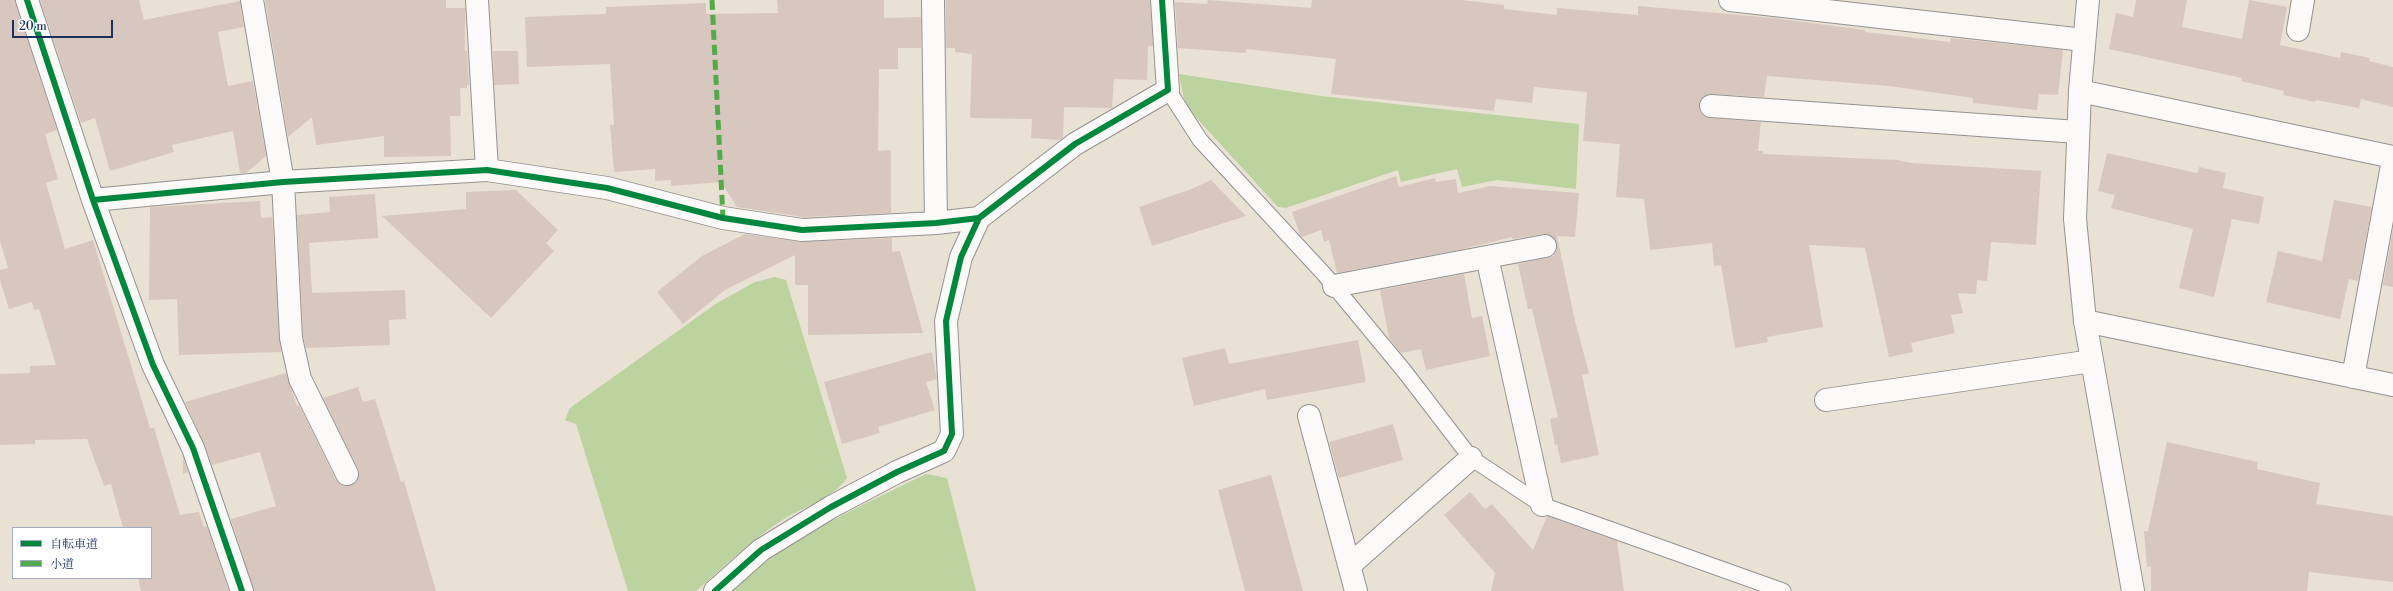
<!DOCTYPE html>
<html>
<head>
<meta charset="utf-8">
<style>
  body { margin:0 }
  #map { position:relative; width:2393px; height:591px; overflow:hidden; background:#e9e1d3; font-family:"Libre Bodoni","Noto Serif JP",serif }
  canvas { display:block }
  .legend { position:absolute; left:12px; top:527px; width:140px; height:52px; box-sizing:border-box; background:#fff; border:1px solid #a4acbf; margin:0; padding:5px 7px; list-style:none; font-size:12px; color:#1b2f5e }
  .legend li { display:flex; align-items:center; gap:8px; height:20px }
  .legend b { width:20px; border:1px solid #a4acbf }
  .scale { position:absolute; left:12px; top:20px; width:101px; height:18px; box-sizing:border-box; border:2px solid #1b2f5e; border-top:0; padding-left:5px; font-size:12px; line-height:14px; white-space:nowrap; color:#1b2f5e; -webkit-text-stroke:3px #fff; paint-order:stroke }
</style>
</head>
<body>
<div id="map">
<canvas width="2393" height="591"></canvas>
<ul class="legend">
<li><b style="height:5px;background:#00873e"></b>自転車道</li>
<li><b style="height:5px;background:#52ab49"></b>小道</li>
</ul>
<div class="scale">20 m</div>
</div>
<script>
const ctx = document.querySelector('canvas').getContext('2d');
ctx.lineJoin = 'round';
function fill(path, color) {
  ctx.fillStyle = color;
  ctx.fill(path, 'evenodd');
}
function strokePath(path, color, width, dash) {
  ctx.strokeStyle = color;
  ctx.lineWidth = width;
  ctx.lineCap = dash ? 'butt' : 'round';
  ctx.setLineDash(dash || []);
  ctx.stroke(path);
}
fill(new Path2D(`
  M1179 74 1321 96 1579 124 1576 189 1497 180 1462 187 1457 169 1401 182 1398 170 1286 208 1278 207 1191 112 1184 99Z
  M775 277 786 280 847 478C832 499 805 506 784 519 752 539 725 566 696 591H628L576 424 565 420 570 408 717 303 755 282Z
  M926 474 947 478 976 591H730C787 538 857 508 926 474Z`), '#bcd3a0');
fill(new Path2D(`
  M0 0H15L57 130 45 134 58 179 46 183 65 249 93 240 150 428H154L180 515 199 512 204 527 207 526 229 591H141L138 578H151V528H123L111 484 104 486 87 439 35 440V444L0 445V374L30 373V366L56 365 39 309 34 310 32 302 9 309 0 280V270L8 268 0 241Z
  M40 0H139L144 20 240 1 244 27 218 32 228 86 253 81 266 156 246 173H240L233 131 172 145 174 152 110 171 95 118 81 123Z
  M265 0H446V8H465V51H467L469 85H467V88H460L461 116H450L451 156 384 157V136L316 145 312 117 288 137Z
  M777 0H884V18L921 17V48H898V69H879L878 151 891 150V213L803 217 737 207 721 182 671 186V180L655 181V169L614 172 610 125H614L610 64 527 67 525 17 606 14V7L706 3V14L778 13Z
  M946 0H1150L1153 46H1148L1147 80 1114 79 1112 108 1064 107 1063 138 1060 140 1031 138 1032 119 970 118 972 54 955 52V48H946Z
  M1208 0 1311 8 1312 0H1461L1504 5V9L1557 15V8L1638 15V6L1773 18 1865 30V32L1950 42 1951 38 2063 50 2058 95 2039 94 2037 110 1973 103V98L1889 86 1767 76 1764 97 1711 94 1701 99 1699 105 1700 112 1710 118 1761 122 1758 151H1763V154L1897 160 1911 163 2041 171 2036 245 1991 242 1987 281 1977 280 1976 294 1958 293 1963 313 1951 315 1955 333 1911 343 1913 352 1889 357 1865 248 1809 245 1823 327 1767 337 1768 342 1735 348 1721 265 1714 266 1712 243 1650 250 1644 199 1616 197 1620 144 1583 141 1587 92 1534 87 1532 103 1496 99 1494 111 1331 94 1336 59 1246 49V53L1178 48 1175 2 1207 4Z
  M2136 0H2187L2182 27 2242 39 2249 0 2287 7 2280 45 2340 58 2341 52 2370 58 2369 61 2393 67V107L2361 99 2359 108 2316 100 2315 102 2283 95 2284 91 2241 81 2242 78 2109 49 2116 13 2133 17Z
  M493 51H518L519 84 494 85Z
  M2107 153 2197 173 2199 167 2226 173 2223 188 2264 197 2259 224 2232 219 2214 297 2179 288 2193 229 2111 208 2115 195 2098 191Z
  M1396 176 1399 187 1435 178 1436 182 1456 179 1458 193 1490 186 1579 193 1575 237 1557 236 1575 321 1589 373 1582 375 1599 455 1561 463 1557 444 1555 445 1550 419 1558 417 1532 309H1528L1518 264 1553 256 1557 250 1554 238 1543 234 1513 239 1512 237 1459 250 1337 273 1329 240 1324 242 1321 230 1302 237 1300 235 1292 212Z
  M1211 180 1246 216 1152 246 1139 207 1189 190Z
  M516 190 558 230 546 243 554 251 491 318 382 216 466 209V192Z
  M375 194 378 238 309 243 312 293 405 290 406 319 389 320 390 345 306 348 303 336 297 215 330 212 329 197Z
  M2334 200 2372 207 2358 281 2349 279 2340 319 2266 302 2278 251 2322 261Z
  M260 201 261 218 272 217 281 352 179 355 177 299 149 300 150 207Z
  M2393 229V287L2383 285Z
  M745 234 802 242 892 238V252L900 251 923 333 808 335V285H795V255L725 290 683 324 657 292 702 256Z
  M1464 274 1472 318 1482 316 1490 356 1426 370 1421 349 1401 353 1389 338 1380 290Z
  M1358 340 1366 382 1267 400 1265 389 1194 406 1182 358 1225 348 1229 364Z
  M932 352 937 379 926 382 935 410 878 427 880 433 842 444 824 382Z
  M286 373 297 406 299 405 336 480 346 486 357 481 358 469 323 398 358 387 363 402 375 399 401 482 404 481 436 591H254L231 519 276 506 260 452 212 465 204 443 185 402Z
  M1393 424 1403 460 1339 478 1329 442Z
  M2167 442 2258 462 2257 469 2320 483 2316 504 2393 516V582L2309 572 2307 591H2151V566L2147 567 2144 531H2148Z
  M183 457 188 472 183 474Z
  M1271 475 1303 591H1245L1218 490Z
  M1470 492 1485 509 1492 504 1533 550 1547 516 1617 541 1624 591H1491L1495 573 1444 515Z`), '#d8c7bf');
const lane = new Path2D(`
  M1168 90 1200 140 1324 274 1405 372 1471 458 1542 505 1783 591`);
const street = new Path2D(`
  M27 0 93 200 153 365 193 448 242 591
  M252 0 283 182 291 338 300 379 347 474
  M477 0 487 170
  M933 0 936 223
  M1730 0 2084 40
  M2298 30 2303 0
  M2080 91 2393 157
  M1711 106 2078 132
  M93 200 283 182 487 170 607 188 723 218 802 230 936 223 979 218
  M1487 257 1542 505
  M1334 286 1545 246
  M2085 321 2393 385
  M2353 377 2393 160
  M1826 400 2092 361
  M1309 416 1356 591
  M1350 565 1471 458
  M715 591 761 550 831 507 897 472 944 451 952 434 946 321 961 257 979 218 1075 144 1168 90 1162 0`);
const secondary = new Path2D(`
  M2088 0 2080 91 2075 219 2085 321 2133 591`);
strokePath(lane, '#939292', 17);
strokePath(street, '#939292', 24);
strokePath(secondary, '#939292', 24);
strokePath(lane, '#fcfaf8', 15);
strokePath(street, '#fcfaf8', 22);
strokePath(secondary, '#fcfaf8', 22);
strokePath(new Path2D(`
  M712 0 723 218`), '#52ab49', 5, [10, 5]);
strokePath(new Path2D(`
  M27 0 93 200 153 365 193 448 242 591
  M93 200 283 182 487 170 607 188 723 218 802 230 936 223 979 218
  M715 591 761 550 831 507 897 472 944 451 952 434 946 321 961 257 979 218 1075 144 1168 90 1162 0`), '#00873e', 6);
</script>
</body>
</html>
